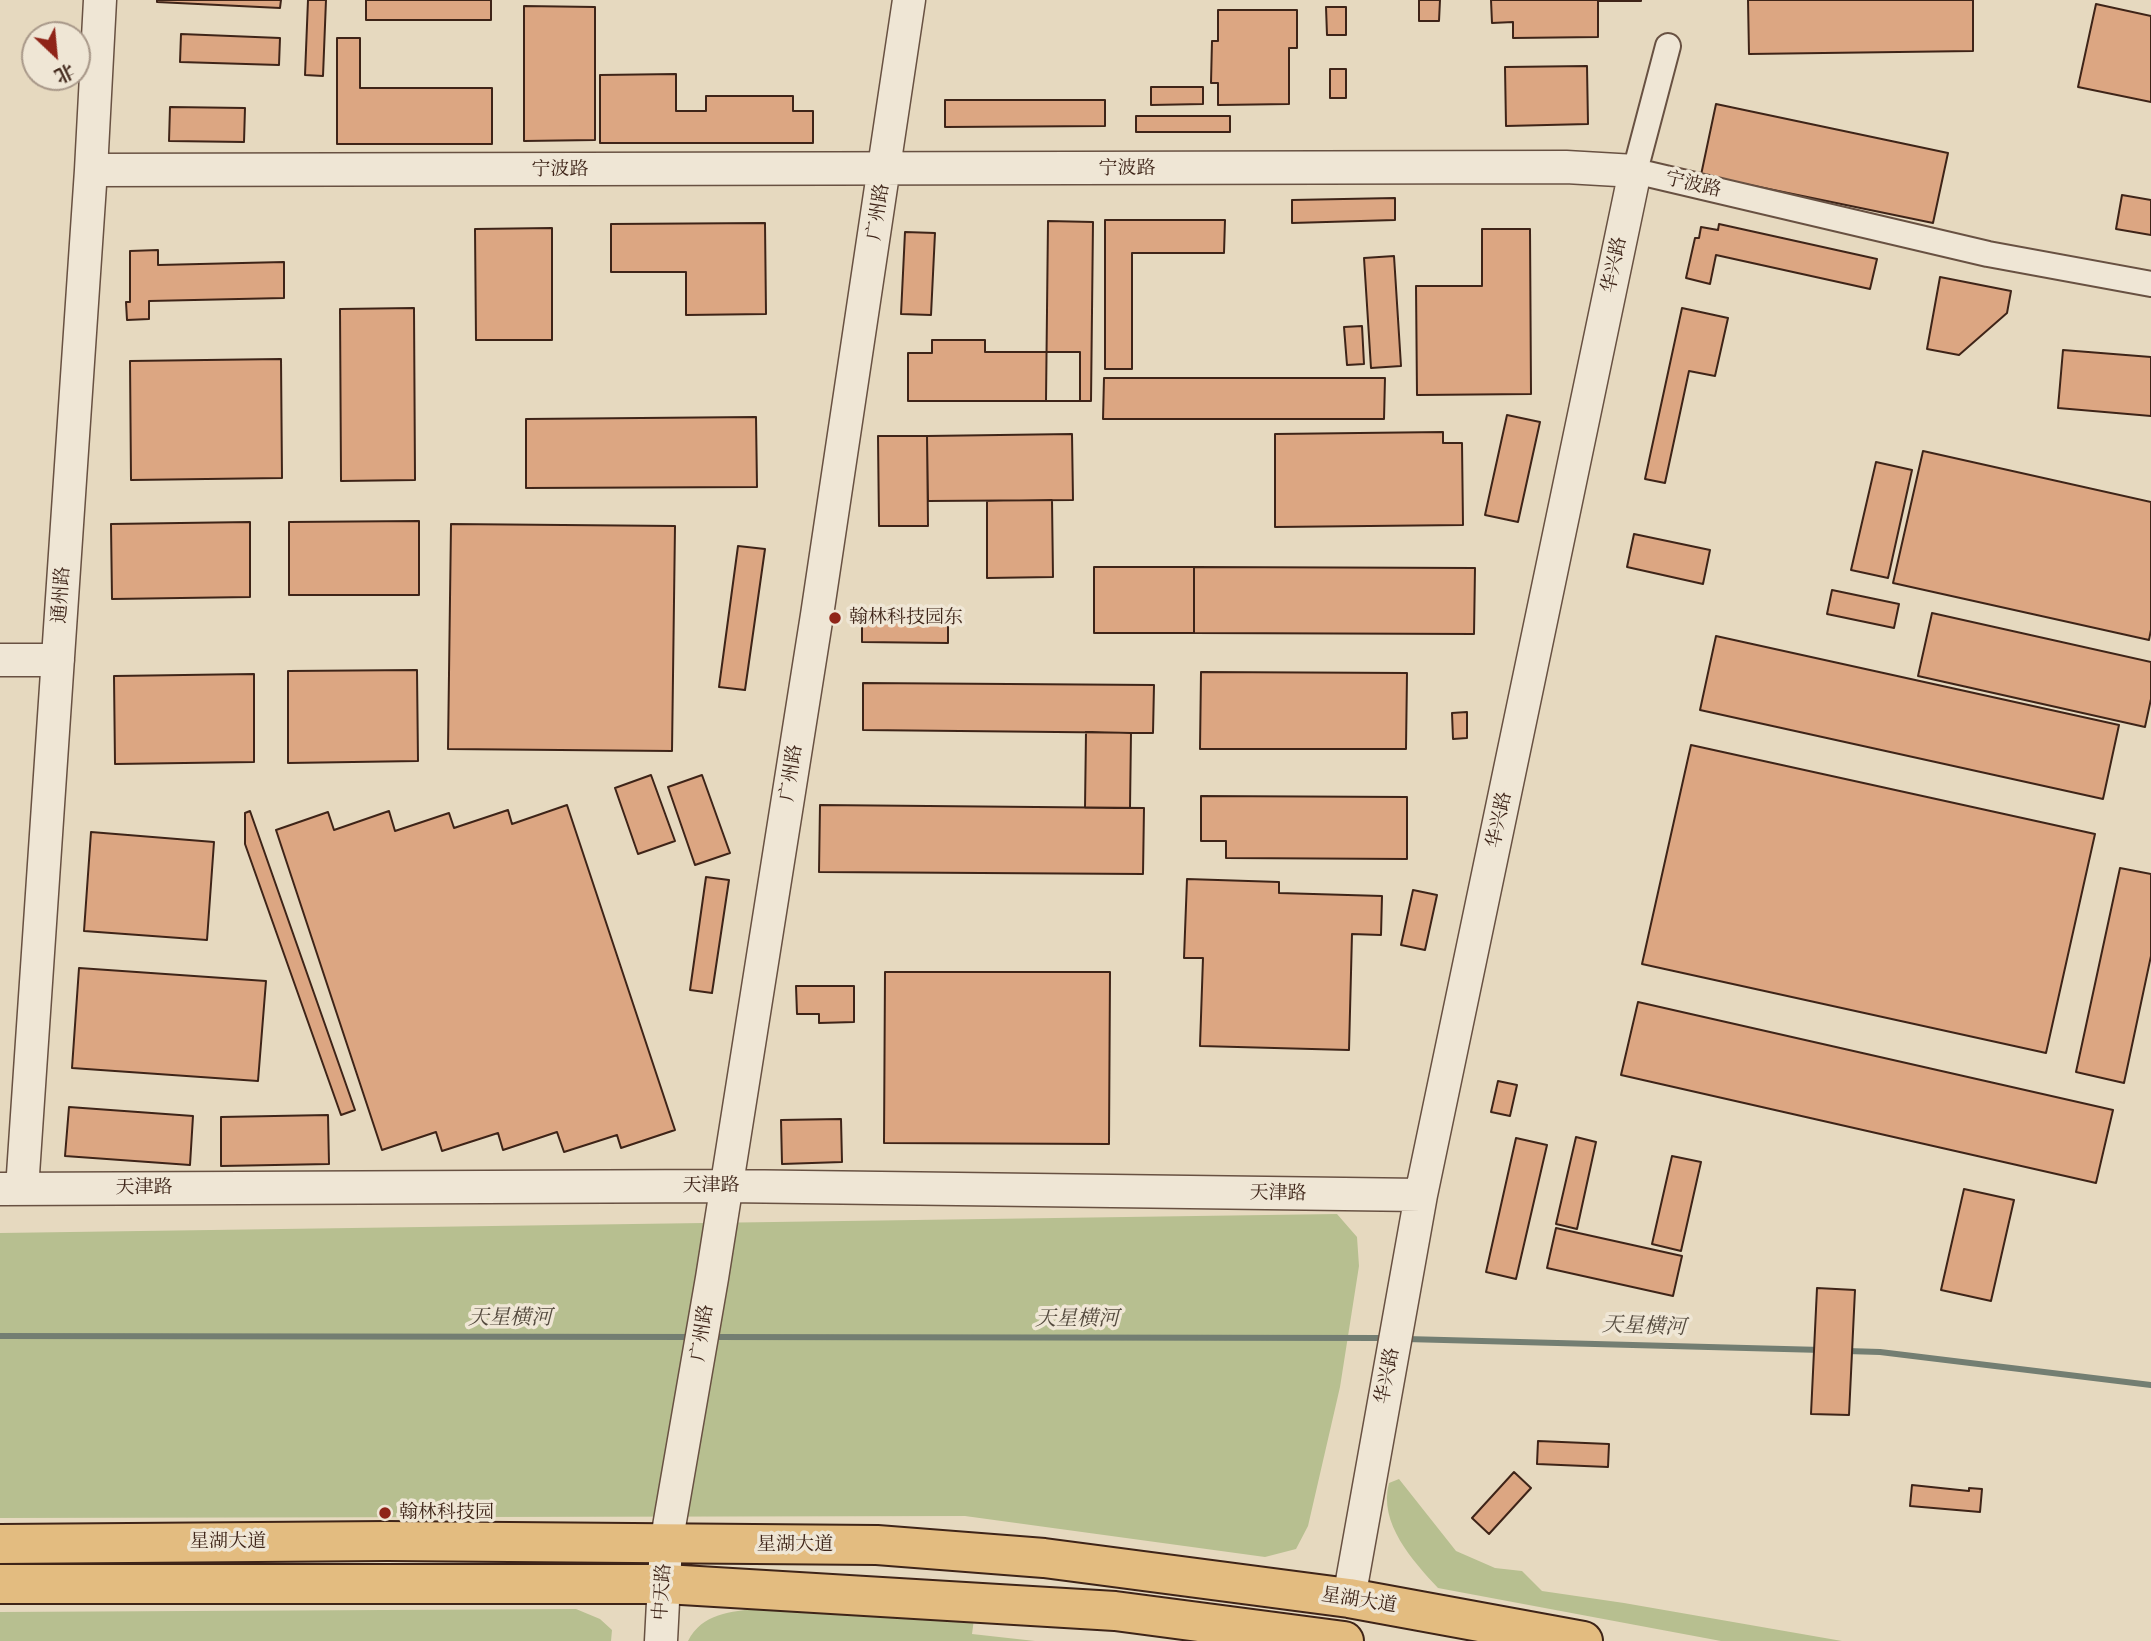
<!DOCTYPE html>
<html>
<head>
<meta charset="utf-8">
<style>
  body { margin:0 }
  #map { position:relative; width:2151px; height:1641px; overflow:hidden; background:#e6d9bf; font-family:Alegreya,"Noto Serif SC",serif }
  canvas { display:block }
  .north { position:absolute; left:21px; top:21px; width:70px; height:70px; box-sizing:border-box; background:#efe6d5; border:2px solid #a89889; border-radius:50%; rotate:154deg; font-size:19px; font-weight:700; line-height:28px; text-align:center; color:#3e2418 }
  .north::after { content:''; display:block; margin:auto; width:24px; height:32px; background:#8f2418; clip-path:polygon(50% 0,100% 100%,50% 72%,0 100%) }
</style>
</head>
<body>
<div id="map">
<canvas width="2151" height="1641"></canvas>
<div class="north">北</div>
</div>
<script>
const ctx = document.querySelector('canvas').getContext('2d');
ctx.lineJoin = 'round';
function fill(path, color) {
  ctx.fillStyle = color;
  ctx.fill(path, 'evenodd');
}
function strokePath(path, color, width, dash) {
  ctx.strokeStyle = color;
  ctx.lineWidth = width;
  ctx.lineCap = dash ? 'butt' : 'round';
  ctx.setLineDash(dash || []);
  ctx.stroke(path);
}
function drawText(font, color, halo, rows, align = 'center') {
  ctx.font = font + ' Alegreya,"Noto Serif SC",serif';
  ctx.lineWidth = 7;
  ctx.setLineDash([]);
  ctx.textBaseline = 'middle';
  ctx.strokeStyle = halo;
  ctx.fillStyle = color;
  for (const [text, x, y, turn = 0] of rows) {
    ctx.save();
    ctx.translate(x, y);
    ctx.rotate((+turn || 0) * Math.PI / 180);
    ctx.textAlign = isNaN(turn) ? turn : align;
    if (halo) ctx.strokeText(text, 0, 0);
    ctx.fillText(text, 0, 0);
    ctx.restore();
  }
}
fill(new Path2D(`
  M1337 1214 1357 1237 1359 1266 1340 1387 1308 1526 1296 1549 1265 1557 965 1516 0 1518V1233Z
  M1399 1479 1456 1551 1495 1568 1522 1571 1542 1591 1624 1603 1842 1641H1721L1438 1588C1413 1561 1378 1523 1389 1483Z
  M759 1608 974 1619 972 1634 1035 1641H688C702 1613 731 1612 759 1608Z
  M576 1609 600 1619 612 1630 611 1641H0V1612Z`), '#b7bf90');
strokePath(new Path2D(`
  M0 1336 692 1337
  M710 1337 1385 1338
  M1406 1339 1822 1350
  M1847 1351 1880 1352 2151 1385`), '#737e72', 6);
const building = new Path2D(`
  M157 0H281L280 8 157 2Z
  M308 0H326L323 76 305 75Z
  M366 0H491V20H366Z
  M1419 0H1440L1439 21H1419Z
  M1491 0H1598V37L1513 38V22L1492 23Z
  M1599 0H1641V1H1599Z
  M1748 0H1973V51L1749 54Z
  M2096 4 2151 16V102L2078 87Z
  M524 6 595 7V140L524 141Z
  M1326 7H1346V35H1327Z
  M1218 10H1297V48H1289V104L1218 105V83H1211L1212 41H1218Z
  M181 34 280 38 279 65 180 62Z
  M337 38H360V88H492V144H337Z
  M1587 66 1588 124 1506 126 1505 67Z
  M1330 69H1346V98H1330Z
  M676 74V111H706V96H793V111H813V143H600V75Z
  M1151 87H1203V104L1151 105Z
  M945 100H1105V126L945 127Z
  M1716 104 1948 153 1933 223 1701 175Z
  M170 107 245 108 244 142 169 141Z
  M1136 116H1230V132H1136Z
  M2122 195 2151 200V235L2116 229Z
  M1395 198V220L1292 223V200Z
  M1105 220H1225L1224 253H1132V369H1105Z
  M1048 221 1093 222 1091 401H1046Z
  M765 223 766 314 686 315V272H611V224Z
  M1719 224 1877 259 1870 289 1716 255 1710 284 1686 278 1695 238H1699L1701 227 1718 230Z
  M552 228V340H476L475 229Z
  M1482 229H1530L1531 394 1417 395 1416 286H1482Z
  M905 232 935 233 931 315 901 314Z
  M158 250V265L284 262V298L149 301V319L127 320 126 302H130V251Z
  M1394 256 1401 366 1371 368 1364 258Z
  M1940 277 2011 291 2007 313 1959 355 1927 349Z
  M414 308 415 480 341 481 340 309Z
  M1682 308 1728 318 1715 376 1689 371 1665 483 1645 479Z
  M1362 326 1364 364 1347 365 1344 327Z
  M932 340H985V352H1080V401H908V353H932Z
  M2063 350 2151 357V416L2058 408Z
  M281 359 282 478 131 480 130 361Z
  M1104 378H1385L1384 419H1103Z
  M1507 415 1540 422 1518 522 1485 515Z
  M756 417 757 487 526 488V419Z
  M1443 432V443H1462L1463 525 1275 527V434Z
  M1072 434 1073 500 928 501 927 436Z
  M878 436H927L928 526H879Z
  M1923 451 2151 502V630L2149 640 1893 583Z
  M1876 462 1912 470 1888 578 1851 570Z
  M1052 500 1053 577 987 578V501Z
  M419 521V595H289V522Z
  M250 522V597L112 599 111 524Z
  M451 524 675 526 672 751 448 749Z
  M1634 534 1710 550 1703 584 1627 567Z
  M738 546 765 549 745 690 719 687Z
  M1094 567H1194V633H1094Z
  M1194 567 1475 568 1474 634 1194 633Z
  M1832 590 1899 604 1894 628 1827 614Z
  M1932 613 2151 662V699L2145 727 1918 676Z
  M862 614 948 615V643L862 642Z
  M1716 636 2119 725 2103 799 1700 710Z
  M417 670 418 761 288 763V671Z
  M1201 672 1407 673 1406 749H1200Z
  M254 674V762L115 764 114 676Z
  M863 683 1154 685 1153 733 863 730Z
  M1467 712V738L1453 739 1452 713Z
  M1086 732 1131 733 1130 808H1085Z
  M1691 745 2095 834 2046 1053 1642 964Z
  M651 775 675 841 638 854 615 788Z
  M702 775 730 853 695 865 668 787Z
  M1201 796 1407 797V859L1226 858V841H1201Z
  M567 805 675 1130 621 1148 617 1135 564 1152 557 1132 503 1150 498 1133 442 1151 436 1132 382 1150 276 830 328 812 334 830 389 811 395 831 449 813 454 828 508 810 512 824Z
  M820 805 1144 808 1143 874 819 872Z
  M250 811 355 1110 341 1115 245 844V813Z
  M91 832 214 842 207 940 84 931Z
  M2120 868 2151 874V956L2124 1083 2076 1072Z
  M706 877 729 880 712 993 690 990Z
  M1187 879 1279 882V893L1382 896 1381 935 1352 934 1349 1050 1200 1046 1203 958H1184Z
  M1413 890 1437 895 1425 950 1401 945Z
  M79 968 266 981 258 1081 72 1068Z
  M885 972H1110L1109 1144 884 1143Z
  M796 986H854V1022L819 1023V1014H797Z
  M1638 1002 2113 1110 2096 1183 1621 1075Z
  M1498 1081 1517 1085 1510 1116 1491 1112Z
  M69 1107 193 1116 190 1165 65 1156Z
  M328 1115 329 1164 221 1166V1117Z
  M841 1119 842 1162 782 1164 781 1120Z
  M1576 1137 1596 1142 1577 1229 1556 1224Z
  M1516 1138 1547 1145 1516 1279 1486 1272Z
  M1672 1156 1701 1162 1681 1251 1652 1244Z
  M1964 1189 2014 1200 1991 1301 1941 1290Z
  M1556 1228 1682 1256 1673 1296 1547 1268Z
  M1817 1288 1855 1290 1849 1415 1811 1414Z
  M1538 1441 1609 1444 1608 1467 1537 1464Z
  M1514 1472 1531 1488 1489 1534 1472 1518Z
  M1912 1485 1969 1491V1488L1982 1489 1980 1512 1910 1506Z`);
fill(building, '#dca682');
strokePath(building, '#3e2418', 2);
const minor = new Path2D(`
  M1668 46 1635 171 1988 254 2151 284`);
const tertiary = new Path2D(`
  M91 170 1566 167 1635 171 1421 1195 1349 1598
  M0 660H58
  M0 1189 726 1186 1421 1195
  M22 1189 91 170 100 0
  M661 1641 666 1544 712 1278 817 615 909 0`);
const primary = new Path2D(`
  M0 1544 387 1541 877 1545 1044 1558 1349 1598 1583 1641
  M0 1584H665L1115 1611 1344 1641`);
strokePath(minor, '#685142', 28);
strokePath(tertiary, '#685142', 35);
strokePath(primary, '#3e2418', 42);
strokePath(minor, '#efe6d5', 24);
strokePath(tertiary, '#efe6d5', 32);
strokePath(primary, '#e3bc80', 38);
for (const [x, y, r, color] of [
  [835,618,7,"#8f2418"],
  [385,1513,7,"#8f2418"]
]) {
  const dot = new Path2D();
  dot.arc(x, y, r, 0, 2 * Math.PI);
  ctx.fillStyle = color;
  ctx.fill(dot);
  strokePath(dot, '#efe6d5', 2.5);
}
drawText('19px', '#3e2418', '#efe6d5', [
  ["宁波路",1127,169],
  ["宁波路",560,170],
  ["宁波路",1693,185,13],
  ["广州路",879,212,-81],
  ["华兴路",1615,265,-78],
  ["通州路",62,595,-86],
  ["广州路",792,773,-81],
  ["华兴路",1500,820,-78],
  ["天津路",711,1186],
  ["天津路",144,1188],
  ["天津路",1278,1194,1],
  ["广州路",703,1333,-81],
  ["华兴路",1388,1376,-79],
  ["星湖大道",228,1542],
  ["星湖大道",795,1545],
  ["中天路",663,1592,-86],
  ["星湖大道",1359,1601,9]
]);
drawText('19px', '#3e2418', '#efe6d5', [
  ["翰林科技园东",849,618],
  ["翰林科技园",399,1513]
], 'left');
drawText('italic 21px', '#544a3e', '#efe6d5', [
  ["天星横河",510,1319],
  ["天星横河",1077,1320],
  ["天星横河",1644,1327,2]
]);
</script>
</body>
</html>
